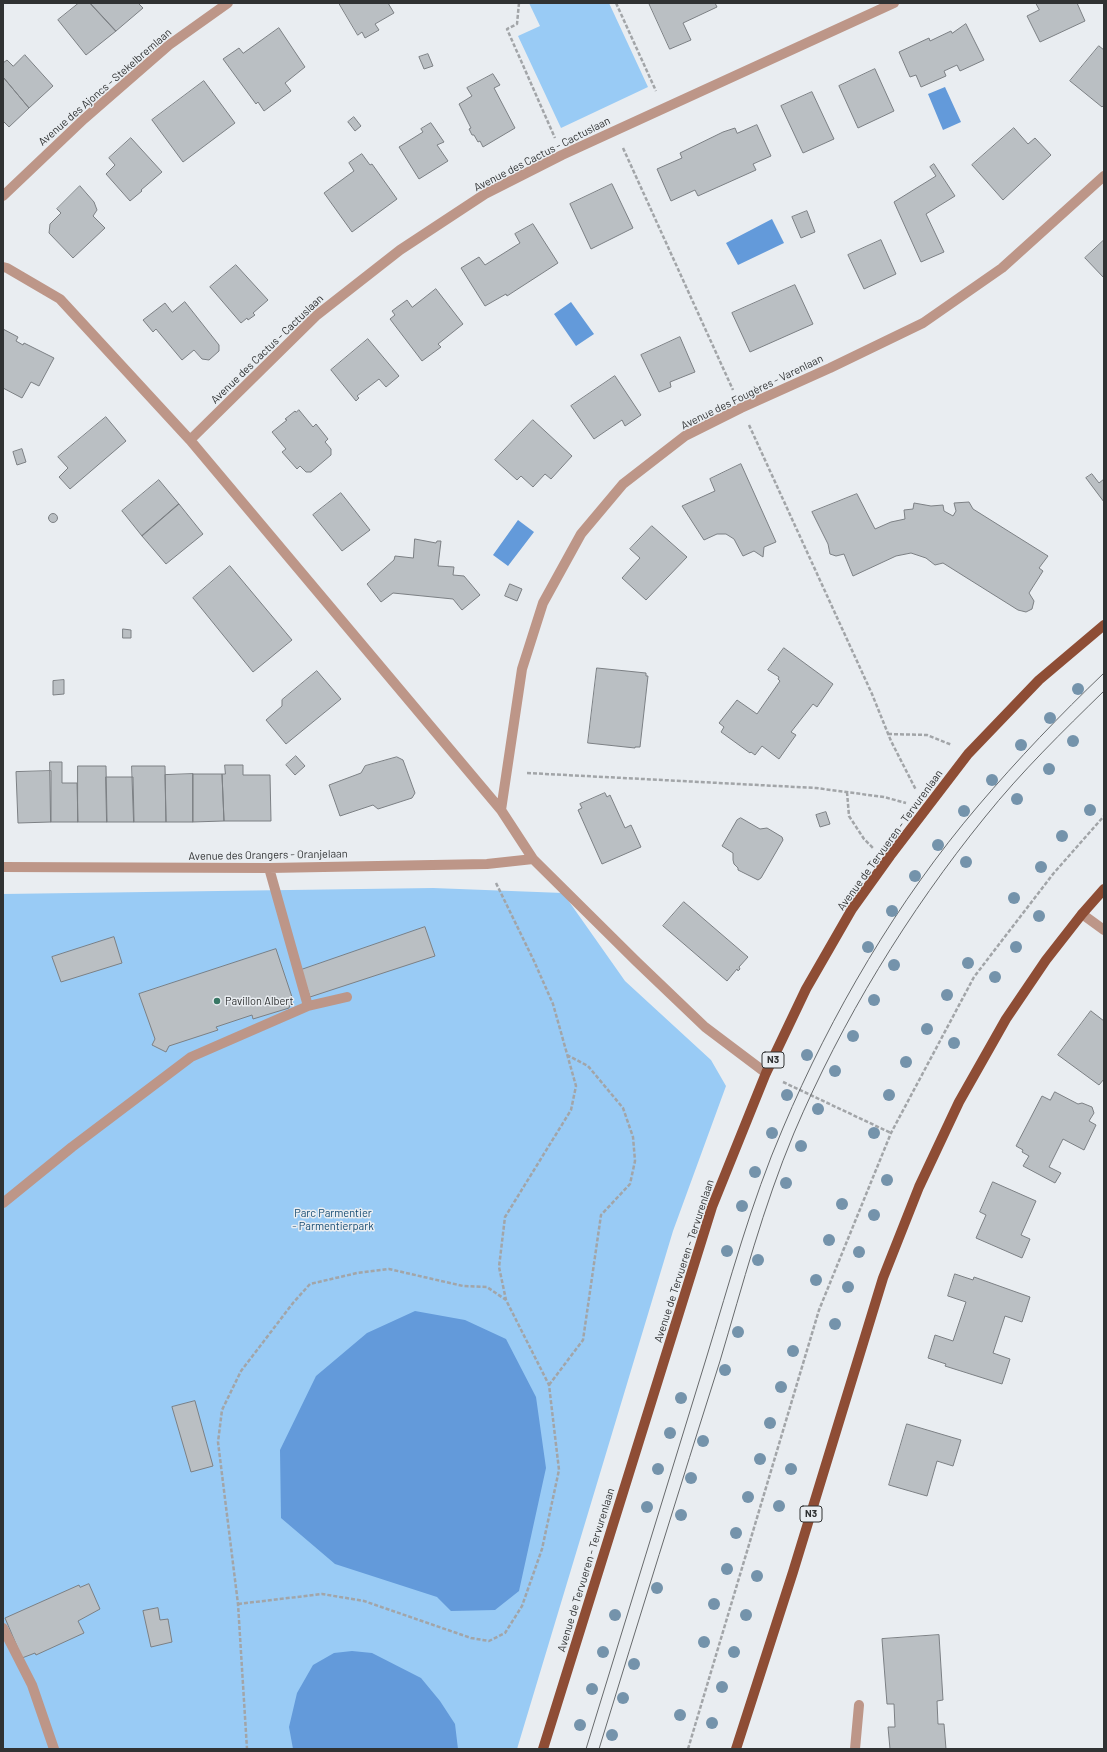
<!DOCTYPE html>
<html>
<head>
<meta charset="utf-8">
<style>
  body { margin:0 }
  #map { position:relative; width:1107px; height:1752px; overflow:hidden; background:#e9edf1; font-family:Barlow,sans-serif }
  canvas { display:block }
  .frame { position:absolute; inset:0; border:4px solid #303233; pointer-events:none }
</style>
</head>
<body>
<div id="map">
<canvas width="1107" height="1752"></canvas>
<div class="frame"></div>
</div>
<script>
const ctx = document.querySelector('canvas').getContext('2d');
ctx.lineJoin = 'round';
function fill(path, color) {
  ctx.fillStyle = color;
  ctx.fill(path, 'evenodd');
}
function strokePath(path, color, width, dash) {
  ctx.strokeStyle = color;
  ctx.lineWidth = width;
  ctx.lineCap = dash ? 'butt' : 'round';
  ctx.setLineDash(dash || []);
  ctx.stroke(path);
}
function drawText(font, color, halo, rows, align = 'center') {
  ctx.font = font + ' Barlow,sans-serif';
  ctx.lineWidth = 3;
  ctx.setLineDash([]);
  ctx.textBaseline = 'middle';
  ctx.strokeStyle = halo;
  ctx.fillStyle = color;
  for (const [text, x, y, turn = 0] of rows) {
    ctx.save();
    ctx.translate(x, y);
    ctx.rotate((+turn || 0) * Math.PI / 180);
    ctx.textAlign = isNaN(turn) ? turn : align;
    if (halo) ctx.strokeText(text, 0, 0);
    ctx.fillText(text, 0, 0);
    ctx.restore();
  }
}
fill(new Path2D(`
  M529 3H609L648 87 561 128 518 36 540 26Z
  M433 888 563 893 625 981 711 1060 726 1086 673 1231 517 1749H3V894Z`), '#99cbf5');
fill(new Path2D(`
  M945 87 961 122 943 130 928 94Z
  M772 219 784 243 738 265 726 243Z
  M571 302 594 334 576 346 554 314Z
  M518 520 534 532 508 566 493 555Z
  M415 1311 465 1320 506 1339 536 1397 546 1468 519 1591 495 1610 451 1611 437 1597 335 1564 281 1518 280 1450 316 1376 367 1333Z
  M352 1651 372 1653 421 1678 440 1701 455 1724 458 1749H293L289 1727 297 1693 313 1665 334 1653Z`), '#639ada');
const building = new Path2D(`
  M79 3H90L116 31 86 55 58 20Z
  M90 3H138L143 8 116 31Z
  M339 3H388L394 13 375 24 379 30 365 38 362 32 358 35Z
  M649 3H715L717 7 683 23 691 40 670 49Z
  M1036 3H1077L1085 21 1040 42 1027 16 1039 10Z
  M966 24 984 60 960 71 957 65 944 71 946 76 921 87 916 75 910 77 899 52 929 38 930 41 951 31 952 33Z
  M279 28 305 67 285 83 291 91 264 111 258 102 256 104 223 59 239 48 243 53Z
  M1099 46 1104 50V105L1102 107 1070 81Z
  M428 54 433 66 424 69 419 57Z
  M25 55 53 86 29 108 3 77V63L7 60 13 66Z
  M875 69 894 111 858 128 839 86Z
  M493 74 500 85 494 88 515 128 483 147 480 141 478 142 474 135H472L469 129 471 128 459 104 472 96 467 88Z
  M3 77 29 108 9 127 3 121Z
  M204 81 235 123 183 162 152 120Z
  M812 92 834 139 803 153 781 106Z
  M354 117 361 126 355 131 348 122Z
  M431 123 444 142 437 145 448 161 419 179 399 147 423 132 421 129Z
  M757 125 771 156 753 164 756 170 698 196 695 190 671 201 657 169 682 158 680 153 723 132 735 128 737 133Z
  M1014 128 1028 144 1035 138 1051 155 1003 200 972 165Z
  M131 138 162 172 141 190 142 191 130 201 106 174 115 165 109 158Z
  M362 154 370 165 372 164 397 199 352 232 324 193 354 171 349 163Z
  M934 164 955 196 926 214 944 252 921 262 894 202 936 176 930 167Z
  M612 184 633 228 591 249 570 204Z
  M80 186 94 202 97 210 93 216 105 228 73 258 49 233 50 224 61 213 57 209Z
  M807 211 815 232 801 238 792 217Z
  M533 224 558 263 507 296 506 294 485 306 461 268 479 257 485 265 520 243 515 234Z
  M881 240 896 274 864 289 848 255Z
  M1104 240V278L1085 258Z
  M236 265 268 300 253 313 255 315 248 320 247 318 241 323 210 287Z
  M795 285 813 324 750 352 732 313Z
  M436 289 463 324 438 344 441 347 422 361 390 319 395 315 392 311 407 300 412 307Z
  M185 302 219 345V351L209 360 202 359 194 350 182 360 156 329 153 332 143 320 165 303 172 312Z
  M3 329 18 337 16 341 23 345 24 343 54 358 39 386 31 382 22 398 3 388Z
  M680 337 695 372 670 382 671 387 659 392 641 355Z
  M368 339 399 376 386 387 379 379 357 396 359 398 356 401 331 370Z
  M615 376 641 415 625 426 622 420 594 439 571 406Z
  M299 410 313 427 316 424 328 439 325 442 331 449V455L311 472H306L300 466 297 469 282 452 286 449 272 432 287 420 285 419 295 411 296 412Z
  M106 417 126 441 70 489 59 477 68 468 58 457Z
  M533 420 572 456 551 479 545 474 533 487 521 476 517 480 495 460Z
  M22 449 26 462 17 465 13 452Z
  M741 464 776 542 764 547 763 557 754 551 743 556 734 539 726 534H717L704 540 682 506 715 491 710 479Z
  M1092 474 1099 483 1104 479V502L1086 478Z
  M159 480 179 504 142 536 122 511Z
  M341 493 370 530 342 551 313 515Z
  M857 494 875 529 891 522 905 519 904 510 913 509 914 503 931 506 943 505 944 511 953 516 956 511 954 503 969 502 973 509 1048 556 1039 568 1043 571 1029 593 1034 601 1032 609 1026 612 1018 610 943 563 935 565 926 558 911 553 896 556 853 576 844 554 836 556 830 554 828 544 812 512Z
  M179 504 203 534 166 564 142 536Z
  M48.5 518a4.5 4.5 0 1 1 9 0a4.5 4.5 0 1 1-9 0Z
  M652 526 687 557 646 600 622 578 640 558 630 549Z
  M415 539 436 543 437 541H441L438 566 454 567 453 575 464 576 480 595 462 610 453 599 393 593 381 602 367 584 394 560 395 556 413 558Z
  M230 566 292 640 253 672 193 598Z
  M510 584 522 589 517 601 505 596Z
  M123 629 131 630V638H123Z
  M784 648 833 684 817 707 813 704 791 732 796 735 779 759 762 746 755 755 751 752 750 753 721 732 724 727 719 723 737 700 757 714 780 681 778 679 779 677 768 670Z
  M597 668 646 673V676H648L640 747H635V748L588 743Z
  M317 671 341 699 286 744 266 720 282 706V700Z
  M64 680V694L53 695V681Z
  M296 756 305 766 295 775 286 765Z
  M397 757 403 760 415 793 412 798 378 809 373 805 340 816 329 785 361 773 365 766Z
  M50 762H62V783H77L78 822H51Z
  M225 765H243V775H270L271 821H224L222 774H225Z
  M78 766H106L107 822H78Z
  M132 766H165L166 822H134Z
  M51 771V822L18 823 16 772Z
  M193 774V822H166L165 775Z
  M193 774H222L224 821 193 822Z
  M106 777H133L134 822H107Z
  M605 793 607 797 610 795 625 828 631 825 641 847 602 864 578 810 582 808 580 804Z
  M826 812 830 824 820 827 816 815Z
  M741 818 760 829 767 828 782 837 783 840 761 878 758 880 738 870V868L734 864 733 860V853L722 846 737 820Z
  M684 902 748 957 739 967 740 969 738 971 737 969 727 981 663 926Z
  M425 927 435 956 310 997 301 970Z
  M114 937 122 963 61 982 52 957Z
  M276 949 293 1000 291 1001 289 1008 253 1019 252 1015 216 1027 218 1030 169 1046 166 1052 152 1045 155 1039 139 994Z
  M1091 1011 1104 1021V1079L1099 1085 1058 1055Z
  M1055 1092 1078 1104 1082 1103 1092 1107 1094 1113 1089 1121 1096 1125 1084 1150 1063 1139 1049 1167 1061 1173 1055 1183 1023 1166 1029 1156 1022 1152 1023 1150 1016 1146 1042 1096 1050 1100Z
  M993 1182 1036 1201 1021 1235 1030 1239 1022 1258 976 1238 986 1215 980 1212Z
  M955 1274 973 1280 974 1277 1030 1297 1022 1322 1005 1316 993 1353 1010 1359 1002 1384 945 1366 946 1364 928 1358 935 1335 953 1341 966 1302 948 1296Z
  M195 1401 213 1466 191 1472 172 1407Z
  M907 1424 961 1440 953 1466 937 1461 927 1496 889 1485Z
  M89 1584 100 1609 78 1621 84 1633 36 1655 35 1653 22 1658 5 1618 79 1585 80 1587Z
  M158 1608 160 1620 168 1619 172 1642 151 1647 143 1611Z
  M939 1635 943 1700 937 1701 938 1724H944L946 1749H890L888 1727H895L894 1704H887L882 1639Z`);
fill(building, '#babfc3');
strokePath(building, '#7c8084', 1);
strokePath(new Path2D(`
  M519 3 517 24 507 29 555 138
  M616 3 656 91
  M623 148 733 390
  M749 425 872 694 891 741 916 790
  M888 734 927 735 952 745
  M527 773 816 788 884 797 906 803
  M847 792 849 816 864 839 873 848
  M496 883 534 961 553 1004 576 1086 571 1110 505 1217 499 1267 506 1300
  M783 1082 891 1133
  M549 1385 583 1340 601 1215 630 1184 635 1161 633 1137 623 1108 588 1066 567 1055
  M238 1604 322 1594 364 1601 471 1638 489 1641 505 1633 522 1606 542 1549 559 1470 549 1385 506 1300 487 1287 463 1286 389 1269 357 1273 310 1284 293 1303 241 1371 222 1410 218 1442 238 1604 247 1749
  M688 1749 819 1310 891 1133 974 977 1053 874 1104 816`), '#a2a5a8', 2.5, [4, 2]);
strokePath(new Path2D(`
  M3 196 84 119 169 45 228 3
  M3 267 7 268 60 299 190 440 501 810 533 859 637 962 705 1027 766 1073
  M190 440 317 315 400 250 485 194 562 155 894 3
  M501 810 522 669 543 603 581 534 623 484 685 436 741 408 830 368 923 323 1002 268 1104 176
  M3 867 269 868 487 864 533 859
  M1082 914 1104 930
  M308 1006 347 997
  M3 1203 72 1147 191 1057 308 1006 269 868
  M3 1628 32 1685 54 1749
  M855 1749 859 1705`), '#bd9688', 10);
strokePath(new Path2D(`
  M543 1749 712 1207 766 1073 806 989 852 909 890 856 968 754 1039 680 1104 625
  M736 1749 793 1572 883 1278 919 1187 959 1102 1006 1019 1046 960 1082 914 1104 889`), '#8e4d35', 10);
strokePath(new Path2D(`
  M586 1749C626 1619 666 1489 706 1359 730 1281 751 1202 783 1128 831 1014 898 900 978 806 1018 759 1060 715 1104 673
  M599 1749C639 1619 679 1490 720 1361 743 1284 763 1207 794 1133 842 1020 908 912 985 817 1021 772 1063 731 1104 691`), '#676a6c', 1);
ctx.fillStyle = '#7493ab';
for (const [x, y] of [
  [1078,689],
  [1050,718],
  [1073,741],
  [1021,745],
  [1049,769],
  [992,780],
  [1017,799],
  [1090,810],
  [964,811],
  [1062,836],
  [938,845],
  [966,862],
  [1041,867],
  [915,876],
  [1014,898],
  [892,911],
  [1039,916],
  [868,947],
  [1016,947],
  [968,963],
  [894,965],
  [995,977],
  [947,995],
  [874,1000],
  [927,1029],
  [853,1036],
  [954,1043],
  [807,1055],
  [906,1062],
  [835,1071],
  [787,1095],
  [889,1095],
  [818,1109],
  [772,1133],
  [874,1133],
  [801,1146],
  [755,1172],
  [887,1180],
  [786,1183],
  [842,1204],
  [742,1206],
  [874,1215],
  [829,1240],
  [727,1251],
  [859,1252],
  [758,1260],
  [816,1280],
  [848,1287],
  [835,1324],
  [738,1332],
  [793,1351],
  [725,1370],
  [781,1387],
  [681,1398],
  [770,1423],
  [670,1433],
  [703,1441],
  [760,1459],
  [658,1469],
  [791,1469],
  [691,1478],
  [748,1497],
  [779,1506],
  [647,1507],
  [681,1515],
  [736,1533],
  [727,1569],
  [757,1576],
  [657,1588],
  [714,1604],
  [615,1615],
  [746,1615],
  [704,1642],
  [603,1652],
  [734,1652],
  [634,1664],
  [722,1687],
  [592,1689],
  [623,1698],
  [680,1715],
  [712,1723],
  [580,1725],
  [612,1735]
]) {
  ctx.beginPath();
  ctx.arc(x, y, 6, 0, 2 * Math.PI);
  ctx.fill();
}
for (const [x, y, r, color] of [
  [217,1001,4,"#397765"]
]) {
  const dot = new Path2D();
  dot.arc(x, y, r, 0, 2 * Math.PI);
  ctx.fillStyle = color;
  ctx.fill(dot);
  strokePath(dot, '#e9edf1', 1.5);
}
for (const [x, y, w] of [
  [773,1060,22],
  [811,1514,22]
]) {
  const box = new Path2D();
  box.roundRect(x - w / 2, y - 8, w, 16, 3);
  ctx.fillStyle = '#e9edf1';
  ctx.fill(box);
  strokePath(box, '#303233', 1);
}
drawText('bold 10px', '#303233', null, [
  ["N3",773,1060],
  ["N3",811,1514]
]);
drawText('11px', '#303233', '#e9edf1', [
  ["Avenue des Ajoncs - Stekelbremlaan",105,87,-41],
  ["Avenue des Cactus - Cactuslaan",542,154,-27],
  ["Avenue des Cactus - Cactuslaan",267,349,-44],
  ["Avenue des Fougères - Varenlaan",752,392,-26],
  ["Avenue de Tervueren - Tervurenlaan",890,840,-54],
  ["Avenue des Orangers - Oranjelaan",268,855,-1],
  ["Avenue de Tervueren - Tervurenlaan",684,1261,-72],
  ["Avenue de Tervueren - Tervurenlaan",586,1570,-73]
]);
drawText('11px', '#303233', '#e9edf1', [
  ["Pavillon Albert",225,1001]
], 'left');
drawText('11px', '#144a71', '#e9edf1', [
  ["Parc Parmentier",333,1213],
  ["- Parmentierpark",333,1226]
]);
</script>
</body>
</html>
